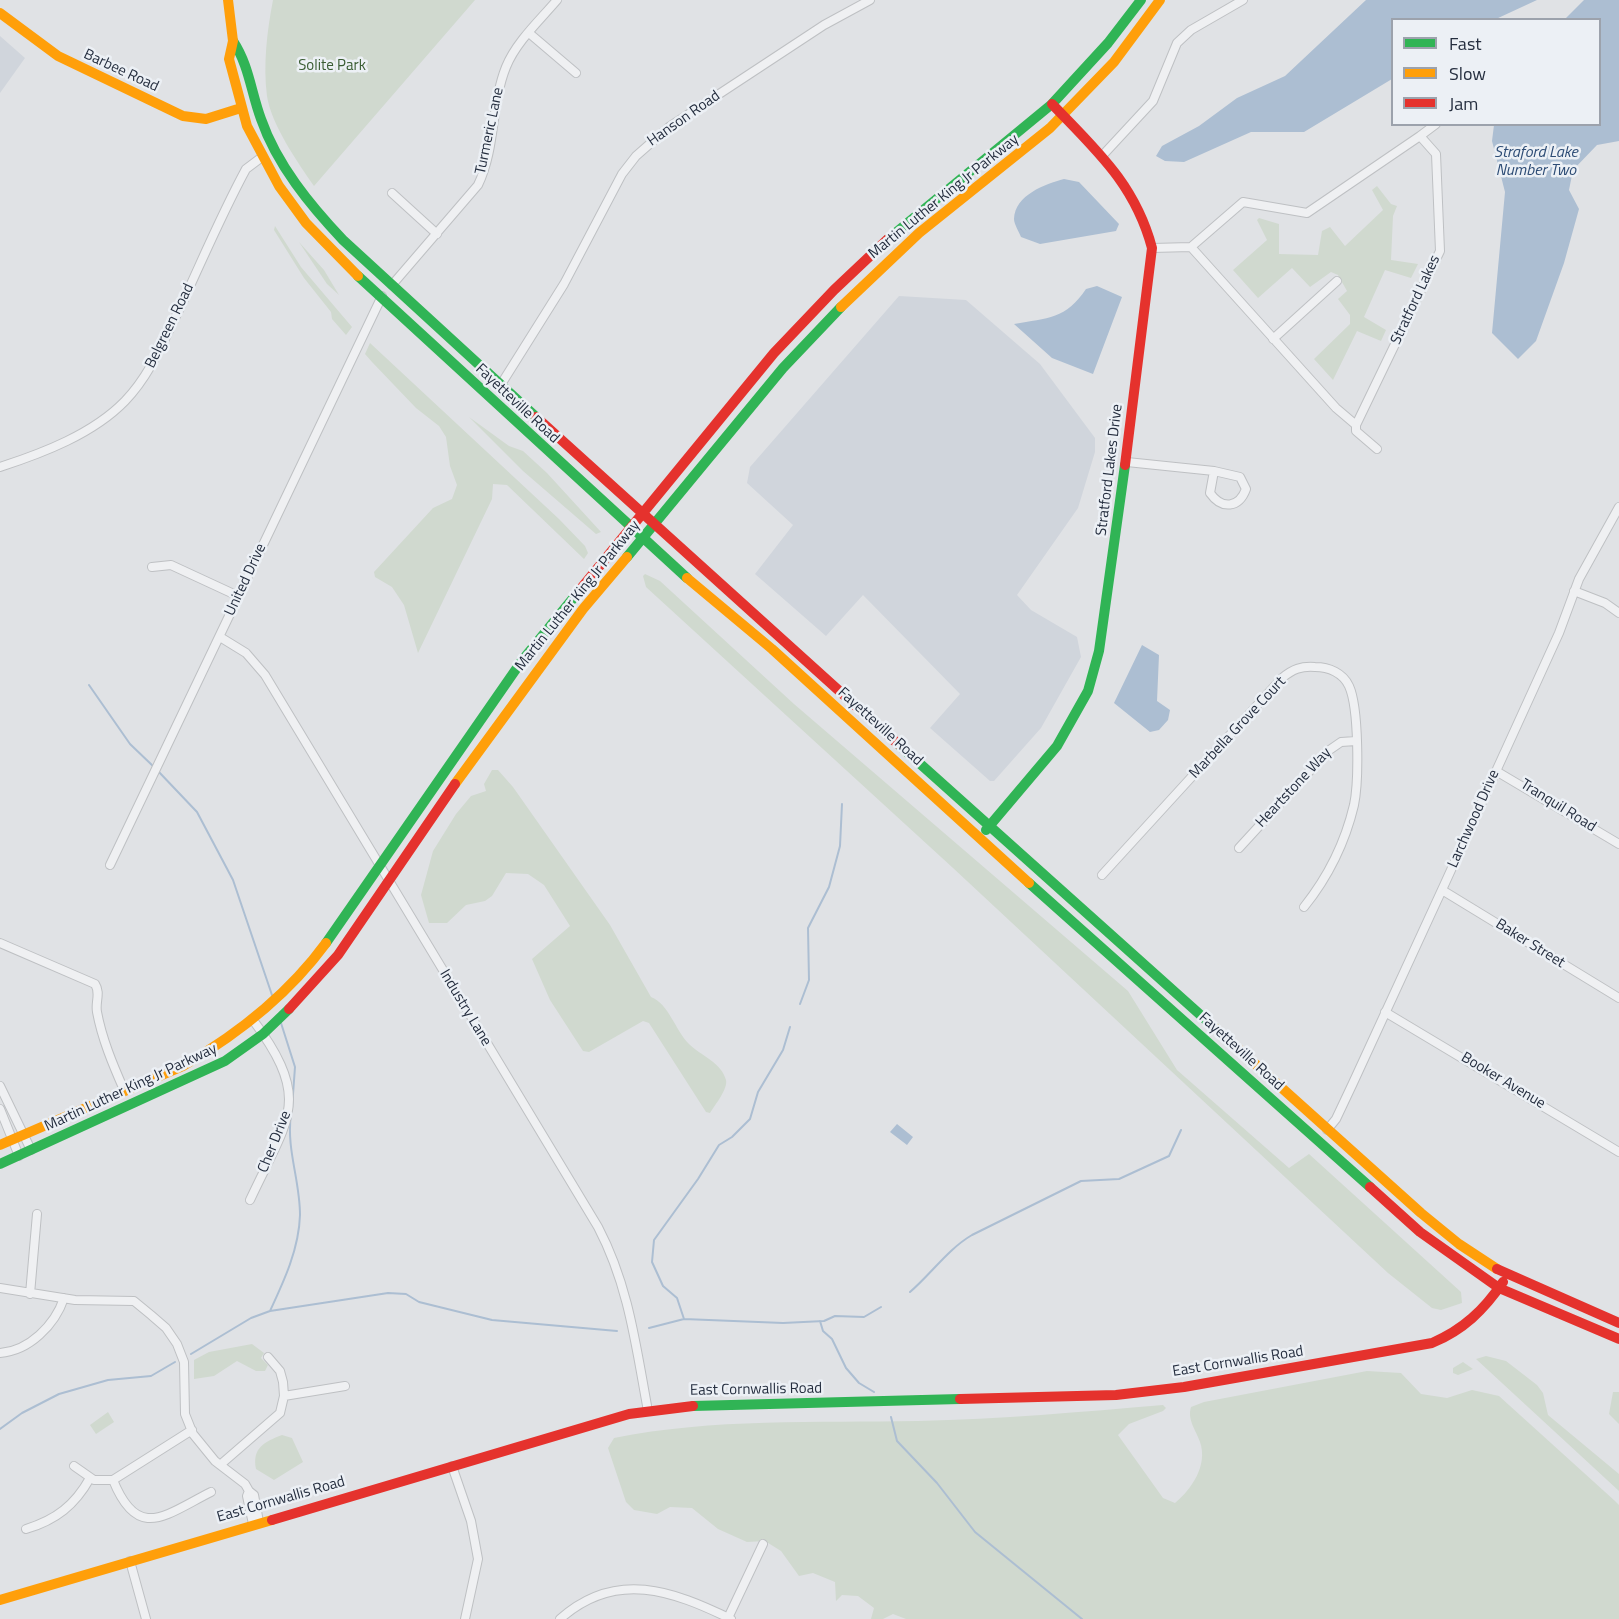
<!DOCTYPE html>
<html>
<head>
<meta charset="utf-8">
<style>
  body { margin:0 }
  #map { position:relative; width:1619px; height:1619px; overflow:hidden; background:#e0e2e5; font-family:"Titillium Web",sans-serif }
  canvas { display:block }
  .legend { position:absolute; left:1391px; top:18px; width:210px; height:108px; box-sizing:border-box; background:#ecf0f5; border:2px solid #9ca2ac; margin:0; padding:8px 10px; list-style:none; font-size:18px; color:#252e3f }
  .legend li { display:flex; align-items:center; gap:12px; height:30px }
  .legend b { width:30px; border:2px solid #9ca2ac }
</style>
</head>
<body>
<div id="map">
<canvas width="1619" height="1619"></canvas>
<ul class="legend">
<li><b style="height:8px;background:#30b455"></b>Fast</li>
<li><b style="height:8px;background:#ff9f0a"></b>Slow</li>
<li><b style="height:8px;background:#e5322d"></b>Jam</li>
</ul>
</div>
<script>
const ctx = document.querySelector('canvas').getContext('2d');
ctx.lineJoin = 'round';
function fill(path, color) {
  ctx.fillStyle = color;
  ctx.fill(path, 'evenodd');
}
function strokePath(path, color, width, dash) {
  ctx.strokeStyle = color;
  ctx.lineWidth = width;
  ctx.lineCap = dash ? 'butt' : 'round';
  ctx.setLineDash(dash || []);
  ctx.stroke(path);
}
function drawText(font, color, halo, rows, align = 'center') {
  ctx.font = font + ' "Titillium Web",sans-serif';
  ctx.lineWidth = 5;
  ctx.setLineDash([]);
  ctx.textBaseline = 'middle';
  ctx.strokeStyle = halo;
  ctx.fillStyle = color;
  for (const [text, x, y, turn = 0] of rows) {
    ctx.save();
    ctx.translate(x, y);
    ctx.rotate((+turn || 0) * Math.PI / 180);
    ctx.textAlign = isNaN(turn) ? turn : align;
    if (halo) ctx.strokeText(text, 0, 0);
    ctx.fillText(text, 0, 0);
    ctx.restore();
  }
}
fill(new Path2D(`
  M0 36 25 58 0 93Z
  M899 296 966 300 1040 364 1095 438V452L1078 508 1017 595 1031 610 1077 637 1081 657 1041 728 994 781H990L930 728 960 694 863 595 826 636 755 574 793 525 747 483 750 467Z`), '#d0d5dc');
fill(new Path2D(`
  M273 0H475L314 186C298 163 271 124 267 96 263 65 267 31 273 0Z
  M1377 186 1391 204 1397 206 1393 216 1391 260 1418 264 1411 278 1385 270 1364 317 1386 330 1381 341 1357 331 1333 380 1314 359 1350 324V315L1338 299 1347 291 1338 275 1331 272 1310 287 1292 268 1258 298 1233 270 1267 240 1257 220 1259 218 1279 224V254L1318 255 1322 231 1330 227 1345 246 1383 210 1372 190Z
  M275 226 301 267 352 327 346 335 332 319 331 312 304 278 274 230Z
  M299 242 324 270 339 295 327 284Z
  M370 343 559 519 585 546 588 553 584 559 507 485 493 484 492 499 418 653 404 605 392 587 375 577 374 572 433 508 452 499 457 485 450 466 446 437 439 426 416 408 372 362 365 354Z
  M469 417 509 446 523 451 547 473 601 532 596 534 523 471Z
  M645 574 660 581 794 704 1128 991 1177 1070 1289 1168 1309 1154 1461 1292 1462 1303 1441 1310 1432 1308 1388 1273 953 868 646 587 643 576Z
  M492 770H498L513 787 610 925 651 997C669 1004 675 1030 689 1044 700 1055 722 1063 726 1080 728 1089 715 1105 710 1113L706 1112 649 1023 643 1021 589 1052 583 1051 550 1000 532 959 570 926 544 885 528 874 506 873 492 896 485 901 466 905 447 923H429L421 895 433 851 456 814 471 796 486 791 484 784Z
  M252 1344 264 1353 261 1358 268 1365 265 1371H256L237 1361 214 1376 194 1379V1360L209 1352Z
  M1486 1356 1506 1361 1537 1385 1543 1393 1548 1415 1619 1474V1491L1476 1359Z
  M1463 1362 1473 1369 1458 1375 1453 1373V1368Z
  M1367 1371 1401 1373 1421 1394 1447 1398 1472 1390 1499 1396 1615 1501 1619 1505V1619H906L893 1614 883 1619H871L874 1608 858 1596 842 1595 836 1601 835 1582 813 1573 799 1576 781 1551 765 1541 747 1542 718 1529 692 1508 670 1507 657 1514 634 1510 626 1502 608 1448 614 1438C713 1418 817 1423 918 1421 1000 1419 1082 1412 1163 1405L1166 1408 1163 1411 1129 1424 1118 1435 1163 1498 1175 1503C1192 1489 1208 1465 1200 1442 1196 1430 1187 1420 1191 1407L1204 1402Z
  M1613 1392H1619V1424L1609 1414Z
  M108 1412 114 1422 96 1434 90 1425Z
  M282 1435 292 1438 303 1462 274 1480 256 1469C252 1448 264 1442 282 1435Z`), '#d0d9cf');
fill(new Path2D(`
  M1366 0H1537L1496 19 1392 20V79L1304 132H1251L1184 162 1165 161 1156 156 1162 146 1199 126 1237 98 1285 76Z
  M1584 0H1619V141L1597 145 1573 170 1569 190 1579 209 1564 263 1536 341 1518 359 1492 333 1505 192 1492 141 1494 125 1600 124V20L1565 19Z
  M1064 179 1079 182 1119 224 1116 231 1040 244 1021 237C1019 232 1014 224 1014 219 1015 195 1045 184 1064 179Z
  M1097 286 1122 297 1093 374 1052 358 1014 324C1048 318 1066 319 1086 289Z
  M1142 645 1159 655 1157 701 1170 710 1168 720 1159 730 1150 732 1114 703Z
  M897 1124 913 1137 907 1145 890 1132Z`), '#acbed2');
strokePath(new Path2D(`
  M89 685 130 744 154 767
  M158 771 197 812 233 880 273 998
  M800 1004 809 980 808 928 829 887 840 846 842 804
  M281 1023 295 1067 292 1108
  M910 1292C931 1274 948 1249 972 1235L1081 1181 1119 1179 1169 1156 1181 1130
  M270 1311C284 1281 299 1249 300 1215 300 1180 286 1149 291 1114
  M684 1319 677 1298 663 1286 652 1262 654 1240 698 1179 719 1145 732 1137 750 1119 758 1092 783 1050 790 1027
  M820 1321 823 1331 832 1339 846 1368 859 1383 874 1392
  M649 1328 684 1319 783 1323 824 1321 835 1316 864 1317 881 1307
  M191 1354 251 1318 270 1311 388 1293 406 1294 419 1302 492 1320 617 1331
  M891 1417 897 1441 937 1483 975 1532 1082 1619
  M0 1429 22 1413 59 1394 108 1380 151 1376 175 1362`), '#acbed2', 2);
const street = new Path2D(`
  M529 33 576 73
  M1420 136 1436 124
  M1102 156 1153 101 1177 43 1191 30 1243 0
  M392 193 437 234
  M1152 248 1191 247 1243 202 1307 213 1420 136 1436 154 1440 251 1356 425 1336 408 1191 247
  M392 285 478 185C496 148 491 104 506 67 516 42 540 20 557 0
  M1273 339 1337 281
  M500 386 564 284 622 174 636 156 669 127 824 25 870 0
  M1356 425V431L1377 449
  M1127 462 1214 471 1240 477 1246 489C1239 508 1222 510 1210 493L1214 471
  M0 467C43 453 93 434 125 401 150 375 163 342 179 310 201 263 221 215 246 169L262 157
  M152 567 171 565 238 596
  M1574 591 1605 603 1619 613
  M220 637 246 653 265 675 598 1227C629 1286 636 1347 648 1411
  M1496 771 1619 844
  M1239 848 1328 751 1341 742 1356 741
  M110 865 382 296
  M1102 875 1282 678C1293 669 1301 666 1315 667 1329 667 1343 673 1349 686 1359 708 1359 781 1354 805 1345 843 1328 877 1304 907
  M1442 890 1619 998
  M0 943 95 984C101 993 95 1002 97 1012 102 1039 113 1065 124 1090
  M1385 1012 1619 1152
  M0 1086 31 1150
  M0 1109 19 1156
  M1327 1130 1336 1119 1353 1083 1446 881 1559 633 1579 579 1619 507
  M250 1200C288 1118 313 1101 253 1020
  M0 1288 75 1300 134 1301 151 1315 166 1328 177 1344 184 1362 185 1414 193 1434 215 1461 245 1484 249 1491
  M30 1294 37 1214
  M0 1353C29 1351 55 1325 64 1298
  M284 1396 345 1386
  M220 1465 280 1413 284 1396 283 1382 280 1371 268 1357
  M74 1466 94 1480H113L192 1430
  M452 1466 471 1521 478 1559 465 1619
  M113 1480C138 1542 165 1515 211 1492
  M253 1524 247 1496 249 1491 254 1495 259 1522
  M26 1529C56 1520 75 1505 90 1478
  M130 1561 146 1619
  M728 1618 763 1544
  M560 1619C616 1569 673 1591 731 1619`);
strokePath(street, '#bec0c3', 10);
strokePath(street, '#eff0f2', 8);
strokePath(new Path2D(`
  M233 41C249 65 251 92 261 119 277 165 310 205 343 240L536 417
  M888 239 1052 104 1108 43 1141 0
  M358 276 687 578
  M627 557 783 368 841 307
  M898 744 1215 1028
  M986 830 1057 746 1088 691 1099 651 1125 465
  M1029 883 1370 1187
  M326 943 521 662 579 591
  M0 1164 225 1061 263 1034 289 1009
  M693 1406 960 1399`), '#30b455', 10);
strokePath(new Path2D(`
  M228 0 233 41 229 59 247 126 279 186 306 223 358 276
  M0 13 58 56 183 116 206 119 241 108
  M841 307 919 233 1050 128 1114 62 1160 0
  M687 578 772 649 1029 883
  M455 784 583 609 627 557
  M1215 1028 1421 1213 1459 1244 1497 1269
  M0 1145 183 1066C238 1034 288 995 326 943
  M0 1600 272 1520`), '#ff9f0a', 10);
strokePath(new Path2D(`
  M1052 104C1096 150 1135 184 1152 248L1125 465
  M536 417 898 744
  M579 591 774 353 834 290 888 239
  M289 1009 338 955 455 784
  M1370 1187 1420 1232 1499 1288 1619 1339
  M1497 1269 1619 1323
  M960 1399 1116 1395 1184 1387 1432 1343C1463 1330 1484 1310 1503 1282
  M272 1520 629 1414 693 1406`), '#e5322d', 10);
drawText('15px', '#395c32', '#ecf0f5', [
  ["Solite Park",332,66]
]);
drawText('15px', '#252e3f', '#ecf0f5', [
  ["Barbee Road",121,71,25],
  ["Hanson Road",684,119,-35],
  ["Turmeric Lane",490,131,-78],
  ["Martin Luther King Jr Parkway",944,197,-39],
  ["Stratford Lakes",1416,300,-65],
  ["Belgreen Road",170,326,-64],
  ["Fayetteville Road",517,404,43],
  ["Stratford Lakes Drive",1110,470,-83],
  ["United Drive",246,580,-65],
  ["Martin Luther King Jr Parkway",578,596,-51],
  ["Fayetteville Road",880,727,42],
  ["Marbella Grove Court",1238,728,-47],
  ["Heartstone Way",1294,788,-47],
  ["Tranquil Road",1558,806,32],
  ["Larchwood Drive",1474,819,-66],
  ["Baker Street",1530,944,32],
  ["Industry Lane",465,1008,59],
  ["Fayetteville Road",1241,1052,42],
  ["Booker Avenue",1503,1081,31],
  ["Martin Luther King Jr Parkway",131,1088,-25],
  ["Cher Drive",275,1142,-68],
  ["East Cornwallis Road",1238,1362,-9],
  ["East Cornwallis Road",756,1390,-1],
  ["East Cornwallis Road",281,1500,-16]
]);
drawText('italic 16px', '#2d4c75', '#ecf0f5', [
  ["Straford Lake",1536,153],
  ["Number Two",1536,171]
]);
</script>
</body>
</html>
